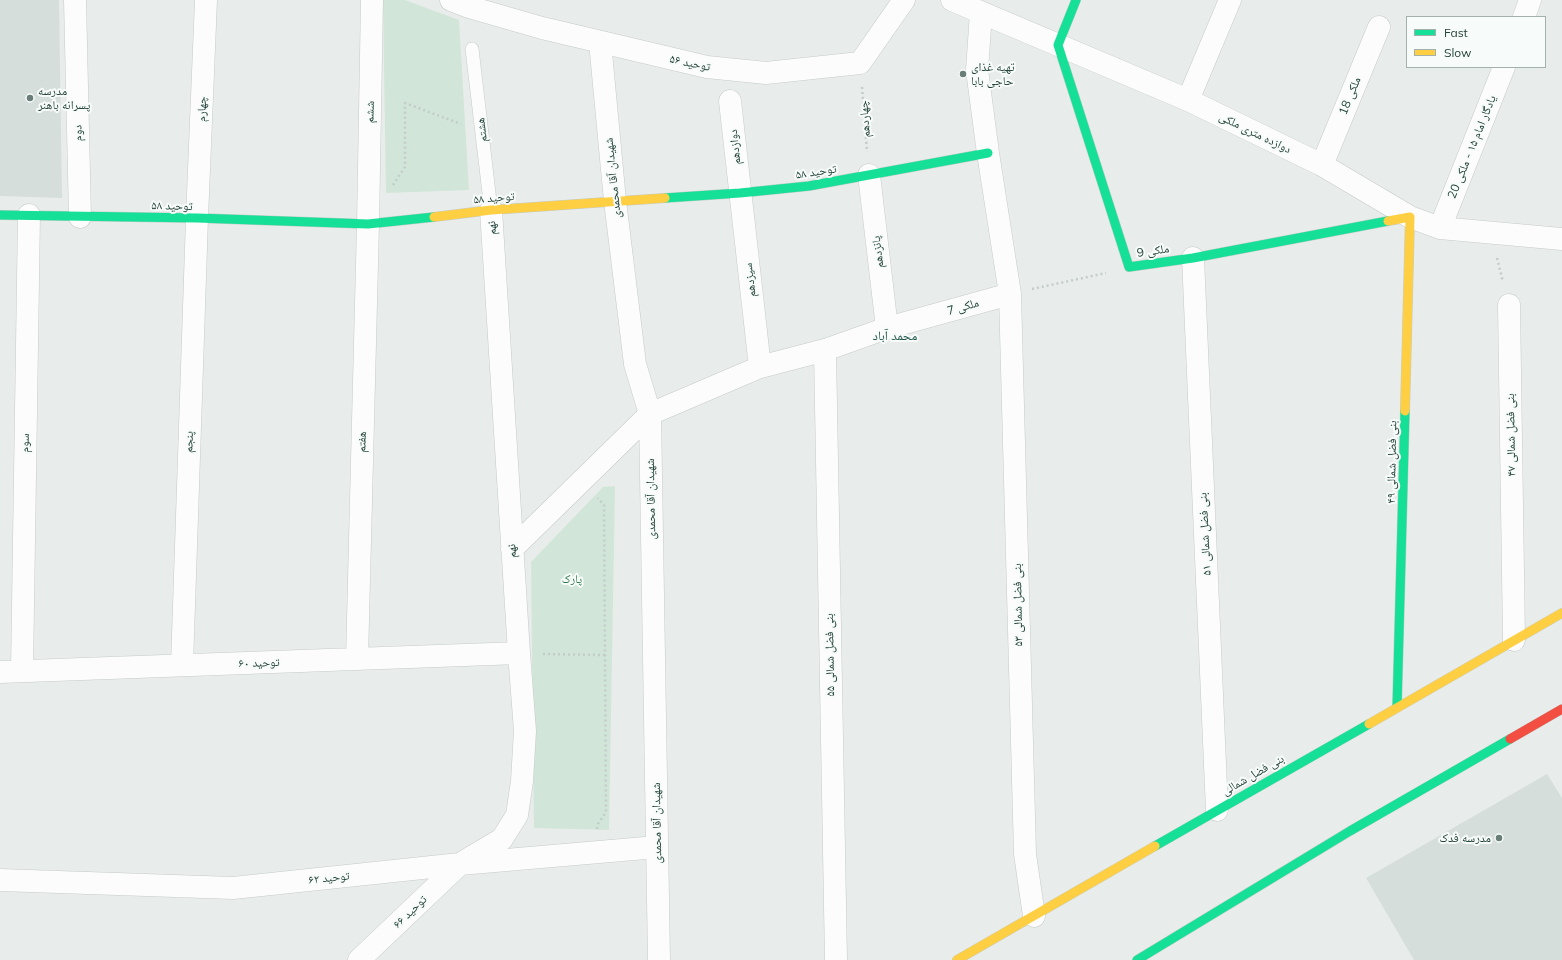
<!DOCTYPE html>
<html>
<head>
<meta charset="utf-8">
<style>
  body { margin:0 }
  #map { position:relative; width:1562px; height:960px; overflow:hidden; background:#e8edeb; font-family:Mulish,sans-serif }
  canvas { display:block }
  .legend { position:absolute; left:1406px; top:16px; width:140px; height:52px; box-sizing:border-box; background:#f7fbf9; border:1px solid #a3b1ad; margin:0; padding:5px 7px; list-style:none; font-size:12px; color:#24423a }
  .legend li { display:flex; align-items:center; gap:8px; height:20px }
  .legend b { width:20px; border:1px solid #a3b1ad }
</style>
</head>
<body>
<div id="map">
<canvas width="1562" height="960"></canvas>
<ul class="legend">
<li><b style="height:5px;background:#16e098"></b>Fast</li>
<li><b style="height:5px;background:#ffcf43"></b>Slow</li>
</ul>
</div>
<script>
const ctx = document.querySelector('canvas').getContext('2d');
ctx.lineJoin = 'round';
function fill(path, color) {
  ctx.fillStyle = color;
  ctx.fill(path, 'evenodd');
}
function strokePath(path, color, width, dash) {
  ctx.strokeStyle = color;
  ctx.lineWidth = width;
  ctx.lineCap = dash ? 'butt' : 'round';
  ctx.setLineDash(dash || []);
  ctx.stroke(path);
}
function drawText(font, color, halo, rows, align = 'center') {
  ctx.font = font + ' Mulish,"Noto Naskh Arabic",sans-serif';
  ctx.lineWidth = 4;
  ctx.setLineDash([]);
  ctx.textBaseline = 'middle';
  ctx.strokeStyle = halo;
  ctx.fillStyle = color;
  for (const [text, x, y, turn = 0] of rows) {
    ctx.save();
    ctx.translate(x, y);
    ctx.rotate((+turn || 0) * Math.PI / 180);
    ctx.textAlign = isNaN(turn) ? turn : align;
    if (halo) ctx.strokeText(text, 0, 0);
    ctx.fillText(text, 0, 0);
    ctx.restore();
  }
}
fill(new Path2D(`
  M0 0H59L62 198 0 196Z
  M1547 774 1562 798V960H1414L1366 878Z`), '#d6dedb');
fill(new Path2D(`
  M383 0H405L459 20 469 190 386 193Z
  M615 486 609 830 534 828 531 562 603 487Z`), '#d1e6d8');
const lane = new Path2D(`
  M472 49 491 210`);
const street = new Path2D(`
  M75 0 80 217
  M451 0 469 7 542 28 707 67 766 73 860 63 904 0
  M952 0 1188 100 1322 165 1410 217 1440 228 1562 239
  M1524 17 1530 0
  M600 42 615 201 635 364 650 414 659 960
  M1188 100 1230 0
  M730 101 760 367
  M1322 165 1379 27
  M869 175 887 328
  M1440 228 1504 67
  M1193 258 1217 810
  M1010 294 1025 854 1034 916
  M1509 305 1514 640
  M825 350 836 960
  M512 549 650 414 760 367 825 350 887 328 1010 294 988 153 977 70 981 13
  M357 659 368 224 372 0
  M182 665 197 218 206 0
  M22 671 29 215
  M0 672 519 653
  M0 880 233 888 460 864 657 847
  M359 960 460 864 502 839 517 815 522 781 525 731 519 653 491 210`);
const fast = new Path2D(`
  M1076 0 1058 45 1129 267 1193 258 1388 221
  M665 198 740 193 809 186 988 153
  M0 215 197 218 368 224 434 217
  M1397 707 1405 411
  M1155 846 1369 724
  M1137 960 1350 831 1510 739`);
const slow = new Path2D(`
  M434 217 491 210 665 198
  M1388 221 1410 217 1405 411
  M1369 724 1562 613
  M957 960 1155 846`);
const jam = new Path2D(`
  M1510 739 1562 709`);
strokePath(lane, '#c5cac8', 14);
strokePath(street, '#c5cac8', 23);
strokePath(fast, '#c3cbc8', 10);
strokePath(slow, '#c3cbc8', 10);
strokePath(jam, '#c3cbc8', 10);
strokePath(new Path2D(`
  M862 87 867 152
  M393 185 405 167V103L461 124
  M1497 258 1503 282
  M1032 289 1106 273
  M543 654 605 655
  M597 829 598 824 606 812 604 505 598 498`), '#c3ccca', 2.5, [2, 3]);
strokePath(lane, '#fcfcfc', 13);
strokePath(street, '#fcfcfc', 22);
strokePath(fast, '#16e098', 9);
strokePath(slow, '#ffcf43', 9);
strokePath(jam, '#f24e42', 9);
for (const [x, y, r, color] of [
  [963,74,4,"#697e78"],
  [30,98,4,"#697e78"],
  [1499,838,4,"#697e78"]
]) {
  const dot = new Path2D();
  dot.arc(x, y, r, 0, 2 * Math.PI);
  ctx.fillStyle = color;
  ctx.fill(dot);
  strokePath(dot, '#f7fbf9', 1.5);
}
drawText('12px', '#24423a', '#f7fbf9', [
  ["توحید ۵۶",690,63,12],
  ["ملکی 18",1350,96,-68],
  ["چهارم",202,109,-88],
  ["ششم",370,112,-89],
  ["چهاردهم",865,119,-94],
  ["هشتم",482,130,-97],
  ["دوم",78,133,-91],
  ["دوازده متری ملکی",1255,133,26],
  ["دوازدهم",735,147,-96],
  ["یادگار امام ۱۵ - ملکی 20",1472,147,-68],
  ["توحید ۵۸",816,172,-9],
  ["شهیدان آقا محمدی",613,178,-96],
  ["توحید ۵۸",494,198,-5],
  ["توحید ۵۸",172,206,1],
  ["نهم",492,228,-94],
  ["ملکی 9",1153,251,-9],
  ["پانزدهم",878,252,-97],
  ["سیزدهم",750,280,-97],
  ["ملکی 7",963,307,-16],
  ["بنی فضل شمالی ۴۷",1511,435,-91],
  ["پنجم",189,442,-88],
  ["هفتم",362,442,-88],
  ["سوم",25,443,-89],
  ["بنی فضل شمالی ۴۹",1392,462,-89],
  ["شهیدان آقا محمدی",651,499,-91],
  ["بنی فضل شمالی ۵۱",1205,534,-93],
  ["نهم",512,551,-94],
  ["بنی فضل شمالی ۵۳",1018,605,-91],
  ["بنی فضل شمالی ۵۵",830,655,-91],
  ["توحید ۶۰",259,663,-2],
  ["بنی فضل شمالی",1253,775,-30],
  ["شهیدان آقا محمدی",657,823,-91],
  ["توحید ۶۲",329,878,-6],
  ["توحید ۶۶",410,912,-44]
]);
drawText('12px', '#24423a', '#f7fbf9', [
  ["تهیه غذای",971,67],
  ["حاجی بابا",971,81],
  ["مدرسه",38,91],
  ["پسرانه باهنر",38,105],
  ["مدرسه فدک",1491,838,"right"]
], 'left');
drawText('12px', '#2d7a4b', '#f7fbf9', [
  ["پارک",572,579]
]);
drawText('13px', '#1f5548', '#f7fbf9', [
  ["محمد آباد",895,336]
]);
</script>
</body>
</html>
